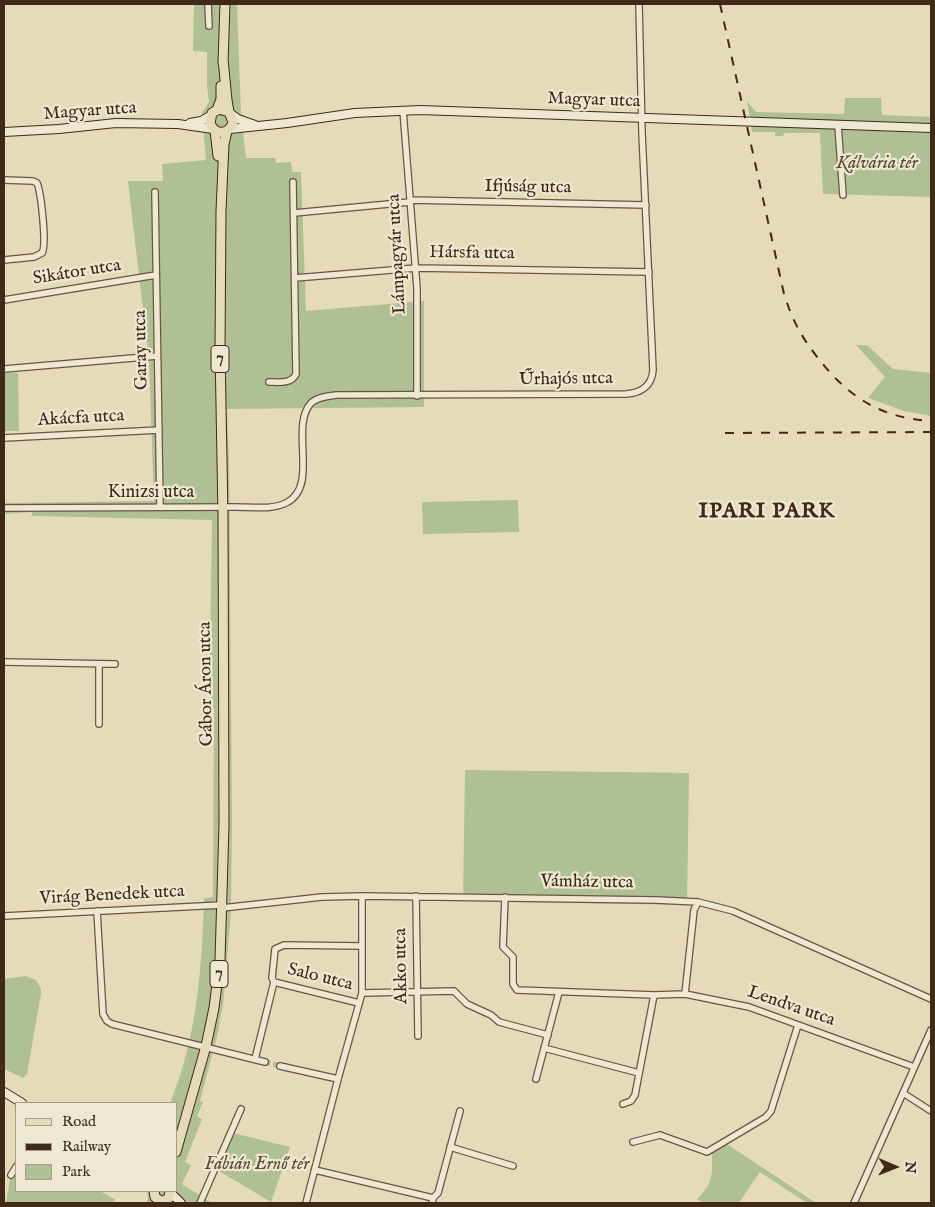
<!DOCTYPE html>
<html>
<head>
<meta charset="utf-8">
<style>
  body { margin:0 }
  #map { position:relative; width:935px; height:1207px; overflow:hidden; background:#e5dab9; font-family:"IM FELL English",serif }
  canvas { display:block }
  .frame { position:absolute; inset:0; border:5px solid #402917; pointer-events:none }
  .legend { position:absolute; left:15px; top:1102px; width:162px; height:90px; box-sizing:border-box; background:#eee7d2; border:1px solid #a89b87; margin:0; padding:6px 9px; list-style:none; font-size:15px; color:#402917 }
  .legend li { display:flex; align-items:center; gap:10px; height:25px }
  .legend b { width:25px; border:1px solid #a89b87 }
  .north { position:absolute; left:870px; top:1142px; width:50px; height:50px; -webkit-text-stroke:4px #eee7d2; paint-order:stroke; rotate:91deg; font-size:14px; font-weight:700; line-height:20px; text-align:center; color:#402917 }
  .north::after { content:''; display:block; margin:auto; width:18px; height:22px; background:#402917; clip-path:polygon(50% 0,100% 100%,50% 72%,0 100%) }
</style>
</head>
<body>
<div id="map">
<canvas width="935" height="1207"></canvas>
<div class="frame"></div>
<ul class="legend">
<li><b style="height:6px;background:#e5dab9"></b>Road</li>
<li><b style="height:6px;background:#402917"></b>Railway</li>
<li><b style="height:14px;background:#afc194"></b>Park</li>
</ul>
<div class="north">N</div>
</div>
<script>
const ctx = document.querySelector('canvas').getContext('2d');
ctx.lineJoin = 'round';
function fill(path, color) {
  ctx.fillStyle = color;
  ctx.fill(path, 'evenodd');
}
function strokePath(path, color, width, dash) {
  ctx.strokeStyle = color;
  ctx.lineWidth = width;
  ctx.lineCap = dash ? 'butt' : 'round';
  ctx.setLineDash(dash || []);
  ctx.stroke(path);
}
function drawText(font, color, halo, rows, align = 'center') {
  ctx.font = font + ' "IM FELL English",serif';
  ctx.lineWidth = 4.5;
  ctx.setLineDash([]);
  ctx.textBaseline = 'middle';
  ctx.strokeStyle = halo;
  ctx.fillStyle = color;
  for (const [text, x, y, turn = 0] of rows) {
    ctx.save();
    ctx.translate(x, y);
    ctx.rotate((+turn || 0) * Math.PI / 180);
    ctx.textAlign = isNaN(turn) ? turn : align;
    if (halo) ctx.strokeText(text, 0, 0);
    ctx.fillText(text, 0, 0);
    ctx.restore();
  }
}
fill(new Path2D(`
  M194 4H237L241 114 245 116 243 134 246 158H275L276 163 291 162 292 172H301L306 311 424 301V407L227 409 229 461 232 821 231 912 223 1004 218 1032 200 1101 203 1102 197 1116 202 1119 185 1162 191 1165 182 1184 212 1203H146L148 1198 147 1191H176V1103H170C197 1038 202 968 204 898L213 897 214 710 211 704 210 655 212 520 32 516V512L4 514V503L154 501 149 361 128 181H163L162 164 206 160 202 113 209 102 207 85V52L193 51Z
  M845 98H881L882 115 931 117V197L823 194 820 133H784L783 136H775V132H752L747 101 756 112 844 114Z
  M856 345H867L893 369 931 373V416L904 411 868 398 885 377Z
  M4 373H18L19 431H4Z
  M518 500 519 532 423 534 422 502Z
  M465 770 689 773 687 905 463 901Z
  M25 976 36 980 41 989V994L27 1074 23 1078 4 1069V979Z
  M233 1133 290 1147 271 1202 219 1171Z
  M727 1144 816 1203H807L760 1172 739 1203H703L697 1199C714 1183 712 1174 712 1152Z
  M16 1158V1191H100L115 1199 113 1203H6L12 1166Z`), '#afc194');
strokePath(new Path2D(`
  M265 1062 280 1066`), '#c4b799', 5.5, [5.5, 3]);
const street = new Path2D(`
  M208 4 209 26
  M403 110 417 288V396
  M838 125 843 195
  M4 180 33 181 37 183C41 192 47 245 42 253L34 257 4 260
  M155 192 160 507
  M410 200 646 205
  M294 213 410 202
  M295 278 416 268 649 272
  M4 300 156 275
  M4 369 157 356
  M269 382C279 382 292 384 296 374L293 182
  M4 438 159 430
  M4 508 236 507C252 507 271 510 286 503 320 487 289 427 311 403 317 397 328 396 336 395L626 394C641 393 652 386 653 370L642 133 639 4
  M4 662 115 664
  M99 664V724
  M416 896 418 1036
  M505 897 503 947 513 957V984L517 990 654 995 685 994 749 1007 914 1067
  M222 908 322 897 362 896 656 900 698 902 733 911 931 999
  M97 911 103 1014 107 1021 112 1024 265 1062
  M4 916 222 905
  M274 982 359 1003
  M362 993 454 991 467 1004 491 1015 499 1022 548 1035
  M685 994 694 910 698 902
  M544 1048 639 1073
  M255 1059 274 982 272 978 275 949 284 945 362 946
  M280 1066 338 1079
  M536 1079 559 992
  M903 1093 931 1111
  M623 1104 631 1101 635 1095 654 995
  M633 1142 660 1135 707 1152 766 1117 771 1111 798 1025
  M450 1147 513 1166
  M315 1170 433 1198 432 1203
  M11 1175 16 1167
  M433 1198 438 1193 460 1111
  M200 1203 241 1109
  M306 1203 338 1079 362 993V896
  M854 1203 931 1030`);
const secondary = new Path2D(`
  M231 114 238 119 255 125
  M190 123 201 121 210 116
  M230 129 287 123 355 113 420 110 931 128
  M4 132 59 129 116 123 178 124 213 129
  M4 1092 22 1103
  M171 1193 181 1203`);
const primary = new Path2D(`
  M223 59 227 100 229 112 233 122C229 135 215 136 210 123L212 113 219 109 229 112
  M223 63 225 4
  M217 110 221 99V86
  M215 131 218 156
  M176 1152 206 1046 214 1008 220 960 224 825 223 516 220 349 221 211 224 144 227 131
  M154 1191 155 1197 162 1202 169 1198 170 1191`);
strokePath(street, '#695540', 8);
strokePath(secondary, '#402917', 10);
strokePath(primary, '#402917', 11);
strokePath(street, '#eee7d2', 5.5);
strokePath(secondary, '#eee7d2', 8);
strokePath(primary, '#e5dab9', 9);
strokePath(new Path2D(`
  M720 4 784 294C792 319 801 337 818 358 848 397 881 418 931 421
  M725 433 931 432`), '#402917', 2, [9, 9]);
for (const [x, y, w] of [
  [220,359,18],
  [219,974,18]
]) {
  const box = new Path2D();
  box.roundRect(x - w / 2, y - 13.5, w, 27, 4);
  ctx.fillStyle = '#eee7d2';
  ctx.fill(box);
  strokePath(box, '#402917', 1);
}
drawText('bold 16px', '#402917', null, [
  ["7",220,359],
  ["7",219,974]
]);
drawText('18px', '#402917', '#eee7d2', [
  ["Magyar utca",594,101,2],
  ["Magyar utca",90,112,-4],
  ["Ifjúság utca",528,188,1],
  ["Lámpagyár utca",398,254,-93],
  ["Hársfa utca",472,254,1],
  ["Sikátor utca",77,273,-9],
  ["Garay utca",142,350,-91],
  ["Űrhajós utca",566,380,-1],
  ["Akácfa utca",81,419,-3],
  ["Kinizsi utca",151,493],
  ["Gábor Áron utca",207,684,-91],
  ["Vámház utca",587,883,1],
  ["Virág Benedek utca",112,896,-3],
  ["Akko utca",402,966,-91],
  ["Salo utca",320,978,14],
  ["Lendva utca",791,1007,19]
]);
drawText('italic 18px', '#564730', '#eee7d2', [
  ["Kálvária tér",877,164],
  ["Fábián Ernő tér",257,1165]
]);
ctx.letterSpacing = '1px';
drawText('bold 22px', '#402917', '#eee7d2', [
  ["IPARI PARK",767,512]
]);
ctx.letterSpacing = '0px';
</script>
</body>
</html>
